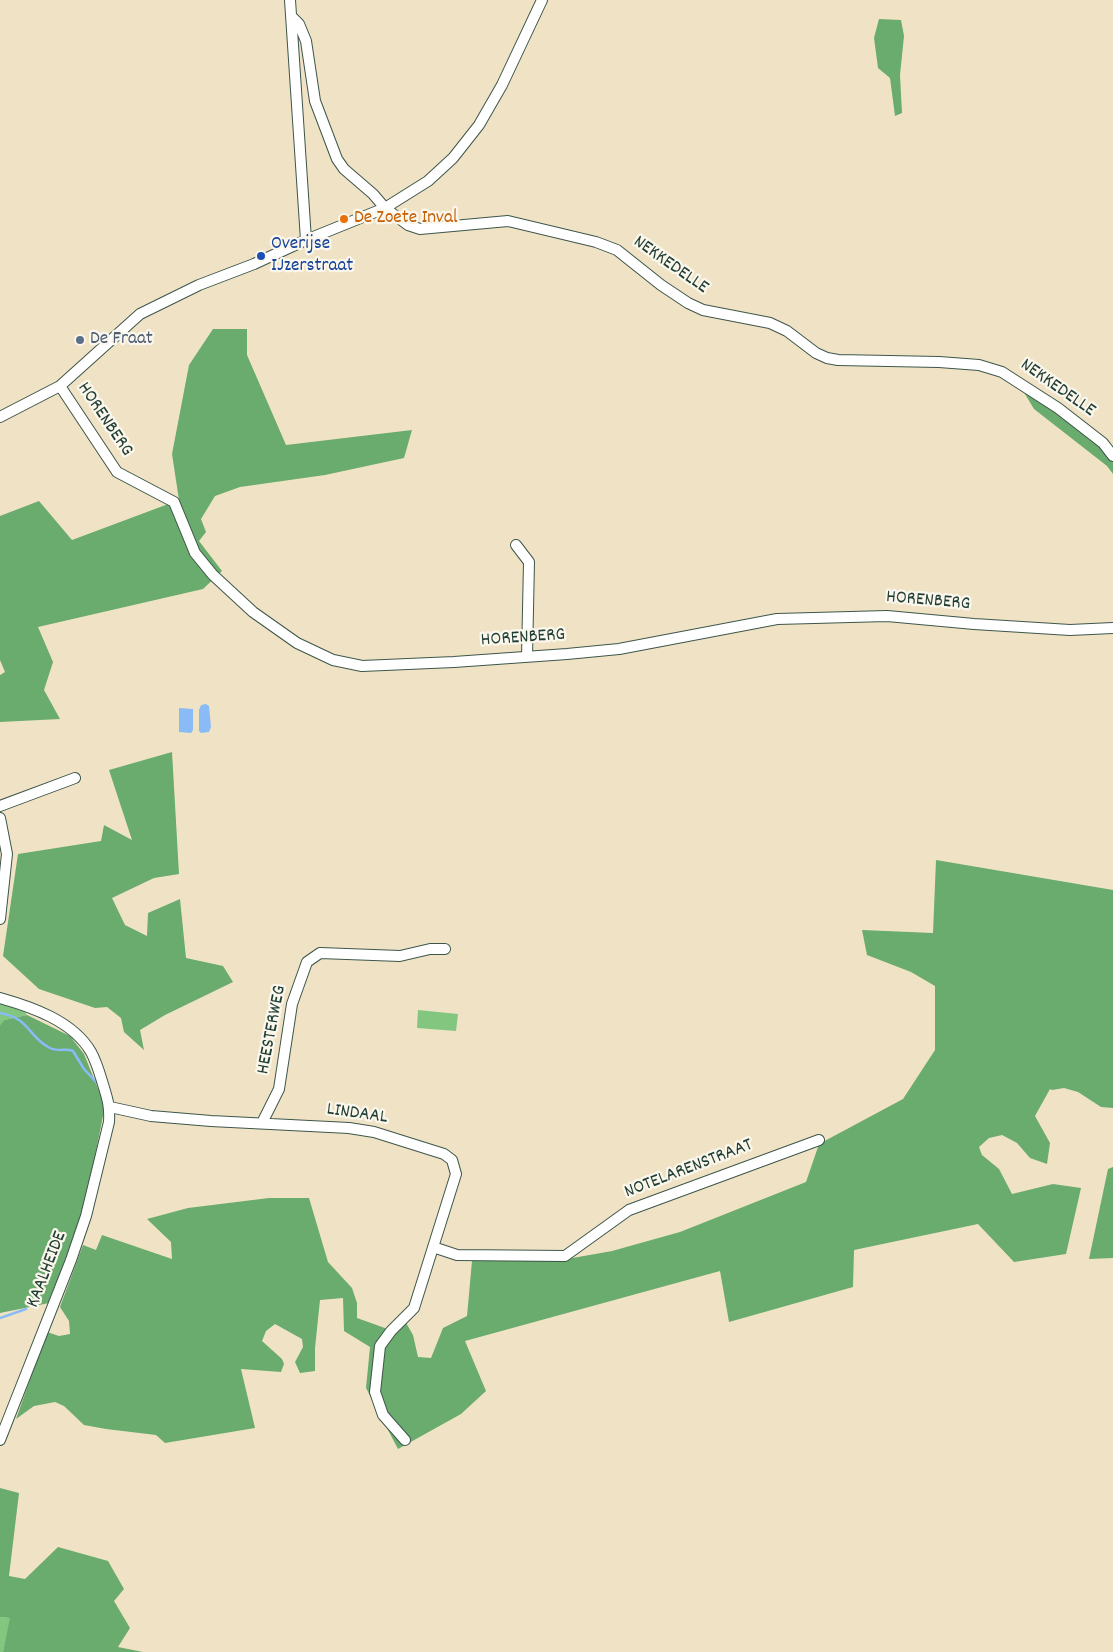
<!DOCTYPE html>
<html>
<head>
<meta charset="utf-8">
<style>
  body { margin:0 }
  canvas { display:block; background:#f0e3c5 }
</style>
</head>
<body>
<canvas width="1113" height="1652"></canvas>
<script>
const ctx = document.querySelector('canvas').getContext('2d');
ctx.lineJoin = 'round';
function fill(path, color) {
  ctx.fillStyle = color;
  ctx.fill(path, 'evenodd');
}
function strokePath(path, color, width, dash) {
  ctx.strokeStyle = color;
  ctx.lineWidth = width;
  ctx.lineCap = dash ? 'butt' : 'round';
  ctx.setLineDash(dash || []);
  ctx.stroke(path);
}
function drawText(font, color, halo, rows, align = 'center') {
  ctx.font = font + ' Dekko,sans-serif';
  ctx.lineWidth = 4.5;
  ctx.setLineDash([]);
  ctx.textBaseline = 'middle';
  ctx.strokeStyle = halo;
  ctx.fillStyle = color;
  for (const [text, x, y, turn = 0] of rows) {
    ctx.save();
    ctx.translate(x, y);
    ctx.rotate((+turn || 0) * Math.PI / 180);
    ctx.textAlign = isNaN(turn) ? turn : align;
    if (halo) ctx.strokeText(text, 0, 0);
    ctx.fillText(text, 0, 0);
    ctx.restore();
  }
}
fill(new Path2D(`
  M0 1003 25 1012 27 1015 4 1020 0 1025Z
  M418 1010 458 1014 456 1031 417 1028Z
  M0 1617 11 1618 3 1652H0Z`), '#83c67f');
fill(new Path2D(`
  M879 19 901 20 904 36 900 75 902 113 895 116 890 78 878 68 874 38Z
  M213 329H247V355L286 445 412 430 404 458 325 475 240 487 215 496 201 519 206 532 199 541 222 571 203 589 38 627 53 662 44 690 60 719 0 722V675L5 672 0 660V516L39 501 72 540 179 500 172 454 189 365Z
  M1022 389 1101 445 1113 461V474L1107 466 1034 409Z
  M172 752 179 874 154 878 112 898 125 925 147 936 148 913 180 899 186 958 223 966 233 982 165 1015 140 1030 144 1050 124 1032 121 1018 107 1007 95 1008 39 989 3 956 18 854 101 841 104 825 132 840 109 770Z
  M936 860 1113 890V1108L1101 1107 1078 1092 1064 1088 1052 1090 1050 1089 1035 1116 1050 1143 1047 1164 1030 1158 1017 1143 1002 1135 989 1138 979 1147 982 1155 999 1169 1012 1194 1053 1184 1081 1188 1066 1254 1014 1262 978 1224 854 1250 853 1287 729 1322 720 1271 465 1341 486 1391 461 1414 398 1449 366 1388 370 1347 344 1331 343 1298 320 1300 315 1348V1371L300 1373 295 1362 303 1347 302 1339 275 1324 266 1331 262 1341 282 1359 284 1364 281 1372 241 1369 255 1428 165 1443 156 1435 106 1429 84 1425 64 1406 55 1402 34 1406 16 1419 47 1332 59 1336 70 1334 69 1321 60 1307 83 1245 96 1250 102 1235 172 1259 171 1242 147 1219 188 1208 269 1198H309L328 1262 352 1288 357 1303V1318L396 1332 405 1321 413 1335 418 1357 431 1358 443 1328 467 1316 472 1261 533 1258 567 1259 612 1251 680 1232 806 1182 819 1144 903 1099 935 1050V986L911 972 867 955 862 930 933 933Z
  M27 1015 70 1036 84 1054 105 1106 91 1176 80 1219 49 1303 0 1313V1025L4 1020Z
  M1113 1167V1258L1089 1259 1108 1169Z
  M0 1488 19 1493 9 1576 25 1579 58 1547 108 1561 124 1589 114 1601 130 1628 118 1647 143 1652H3L10 1618 0 1617Z`), '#6aab6e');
fill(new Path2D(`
  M206 704 209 706 211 727 209 732 201 733 199 731V710L201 705Z
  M179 708 193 709V730L191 733 179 732Z`), '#89bbf6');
strokePath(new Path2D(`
  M0 1013C30 1018 28 1037 50 1048 58 1052 66 1048 73 1051L84 1069 98 1084
  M0 1318 26 1309`), '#89bbf6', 2.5);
const minor = new Path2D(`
  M290 0 306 240
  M292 17 299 24 306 41 315 101 337 159 344 169 373 194 385 208 408 225 420 229 508 221 596 242 617 250 661 285 688 303 703 310 770 323 787 331 816 353 827 358 838 360 939 362 979 365 1002 372 1058 408 1103 443 1113 456
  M60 386 117 472 174 502 195 553 213 575 253 612 297 643 333 660 362 666 454 662 567 654 619 649 777 619 887 616 974 624 1070 630 1113 628
  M0 417 60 386 140 314 199 285 254 264 306 240 385 208 428 181 453 158 479 125 502 85 542 0
  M516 545 529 562 527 657
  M0 806 75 778
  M0 818 7 854 0 919
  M0 998C32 1007 73 1021 91 1052 96 1061 99 1071 102 1081 107 1098 110 1104 109 1122L86 1216 71 1260 0 1440
  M110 1107 151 1116 211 1121 349 1128 374 1132 444 1154 452 1160 456 1174 414 1308 391 1331 380 1346 375 1392 383 1415 405 1440
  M262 1123 279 1089 292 1004 307 962 320 953 400 956 430 949H445
  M433 1247 457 1255 565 1256 629 1210 819 1140`);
strokePath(minor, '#3e564a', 12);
strokePath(minor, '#fff', 10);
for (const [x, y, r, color] of [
  [344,219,5,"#e8710a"],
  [261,256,5,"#1a4fb4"],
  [80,340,5,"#5c6f8a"]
]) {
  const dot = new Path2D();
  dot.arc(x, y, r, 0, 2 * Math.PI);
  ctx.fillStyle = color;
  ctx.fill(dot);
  strokePath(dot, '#fbf7ec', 2);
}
drawText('19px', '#c56008', '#fbf7ec', [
  ["De Zoete Inval",354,219]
], 'left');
drawText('19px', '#164399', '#fbf7ec', [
  ["Overijse",271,245],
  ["IJzerstraat",271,267]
], 'left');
drawText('19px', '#1f3d34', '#fbf7ec', [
  ["NEKKEDELLE",670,266,35],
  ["NEKKEDELLE",1057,389,35],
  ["HORENBERG",104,420,56],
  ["HORENBERG",928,602,5],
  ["HORENBERG",523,639,-4],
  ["HEESTERWEG",273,1030,-79],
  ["LINDAAL",357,1115,8],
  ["NOTELARENSTRAAT",689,1170,-21],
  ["KAALHEIDE",48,1270,-69]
]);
drawText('19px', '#4e5e75', '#fbf7ec', [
  ["De Fraat",90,340]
], 'left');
</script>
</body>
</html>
